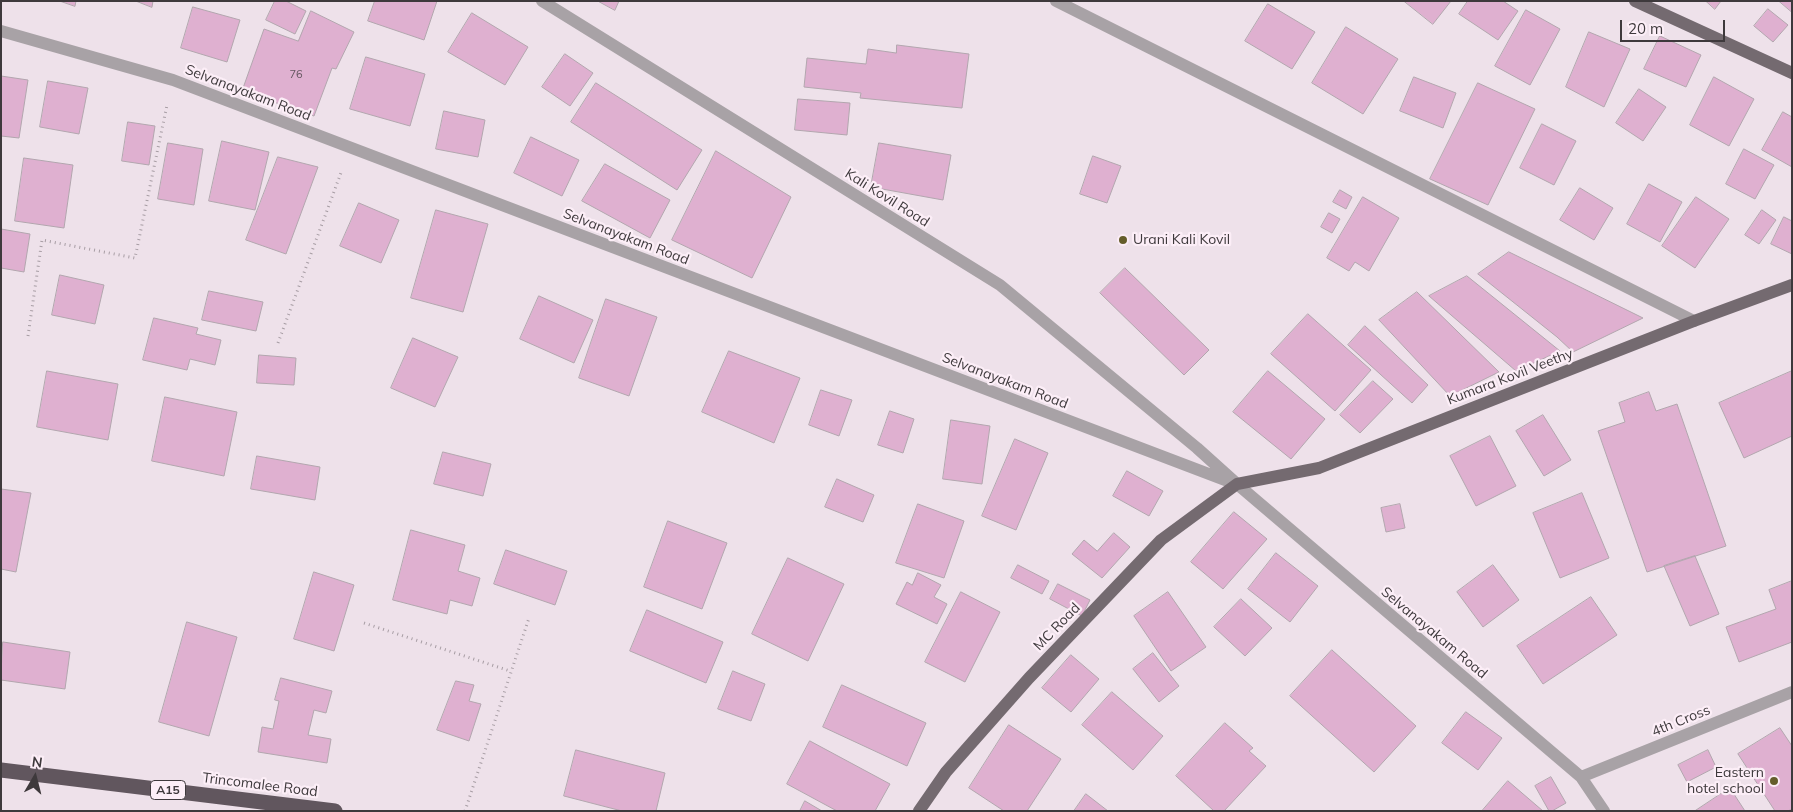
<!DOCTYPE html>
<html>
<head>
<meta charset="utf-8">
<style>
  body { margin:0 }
  #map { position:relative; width:1793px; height:812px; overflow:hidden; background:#eee1ea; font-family:Mulish,sans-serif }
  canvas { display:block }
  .frame { position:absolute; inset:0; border:2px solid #3e393c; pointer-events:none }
  .north { position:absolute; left:10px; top:752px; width:50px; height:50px; -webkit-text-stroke:4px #fceef7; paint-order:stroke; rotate:8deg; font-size:14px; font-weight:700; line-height:20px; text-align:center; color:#3e393c }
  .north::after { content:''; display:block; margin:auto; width:18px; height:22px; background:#3e393c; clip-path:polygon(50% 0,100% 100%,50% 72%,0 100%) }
  .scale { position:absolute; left:1620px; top:20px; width:105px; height:22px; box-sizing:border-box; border:2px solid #3e393c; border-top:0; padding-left:6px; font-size:15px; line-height:18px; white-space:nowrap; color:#3e393c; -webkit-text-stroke:4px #fceef7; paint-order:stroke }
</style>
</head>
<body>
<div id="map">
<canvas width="1793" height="812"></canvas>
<div class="frame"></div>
<div class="north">N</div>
<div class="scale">20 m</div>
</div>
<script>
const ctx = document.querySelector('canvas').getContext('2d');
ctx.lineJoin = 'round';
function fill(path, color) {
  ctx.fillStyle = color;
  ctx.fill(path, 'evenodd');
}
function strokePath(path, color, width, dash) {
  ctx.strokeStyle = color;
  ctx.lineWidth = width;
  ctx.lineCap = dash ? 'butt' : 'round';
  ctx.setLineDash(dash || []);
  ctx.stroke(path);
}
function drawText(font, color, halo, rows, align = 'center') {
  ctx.font = font + ' Mulish,sans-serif';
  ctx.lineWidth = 4.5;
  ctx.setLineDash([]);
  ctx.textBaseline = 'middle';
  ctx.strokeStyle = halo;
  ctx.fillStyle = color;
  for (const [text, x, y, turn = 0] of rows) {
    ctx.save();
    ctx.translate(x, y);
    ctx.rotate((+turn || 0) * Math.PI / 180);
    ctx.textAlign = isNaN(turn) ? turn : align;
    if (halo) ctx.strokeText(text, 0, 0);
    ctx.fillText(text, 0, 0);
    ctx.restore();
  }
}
const building = new Path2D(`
  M60 1H76L75 6Z
  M136 1H153L152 7Z
  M275 1H286L306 11 295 34 266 20Z
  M375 1H437L424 40 368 21Z
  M598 1H619L615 10Z
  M1404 1H1451L1433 24Z
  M1468 1H1503L1518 11 1498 40 1459 14Z
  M1706 1H1721L1715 9Z
  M1779 1H1792V12Z
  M1268 4 1315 32 1292 69 1245 41Z
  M193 7 240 20 227 62 181 48Z
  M1768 9 1788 25 1773 42 1754 26Z
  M1526 10 1560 29 1530 85 1495 66Z
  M311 11 354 32 336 69 332 68 314 116 242 91 264 29 298 41Z
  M472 13 528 47 505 85 448 52Z
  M1346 27 1398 59 1363 114 1312 83Z
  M1589 32 1630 49 1604 107 1566 87Z
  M1660 36 1701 55 1686 87 1644 69Z
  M897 45 969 54 962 108 860 98 861 93 804 87 807 58 866 64 868 49 896 53Z
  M565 54 593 73 570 106 542 87Z
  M366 57 425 74 410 126 350 109Z
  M1 76 28 80 19 138 1 136Z
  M1414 77 1456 93 1443 128 1400 111Z
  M1714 77 1754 99 1729 146 1690 125Z
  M48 81 88 88 79 134 40 127Z
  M596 83 702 150 677 190 571 122Z
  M1478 83 1535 109 1488 205 1430 179Z
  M1639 89 1666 107 1643 141 1616 123Z
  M798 99 850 103 847 135 795 130Z
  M444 111 485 120 478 157 436 149Z
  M1783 112 1792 117V167L1762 150Z
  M128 122 155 126 149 165 122 161Z
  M1542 124 1576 141 1554 185 1520 168Z
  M531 137 579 160 562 196 514 173Z
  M222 141 269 152 255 210 209 201Z
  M168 143 203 149 194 205 158 199Z
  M879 143 951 155 943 200 871 187Z
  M1744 149 1774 165 1755 199 1726 184Z
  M716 151 791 197 752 278 672 240Z
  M1093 156 1121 166 1107 203 1080 194Z
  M278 157 318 167 286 254 246 240Z
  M24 158 73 165 64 228 15 221Z
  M605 164 670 200 650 238 582 201Z
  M1649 184 1682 202 1660 242 1627 224Z
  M1580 188 1613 208 1594 240 1560 220Z
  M1340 190 1352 197 1346 209 1333 202Z
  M1363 197 1399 218 1369 271 1355 262 1349 271 1327 258Z
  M1696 197 1729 219 1695 268 1662 246Z
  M359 203 399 220 381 263 340 246Z
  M436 210 488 224 463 312 411 298Z
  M1762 210 1776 220 1759 244 1745 235Z
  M1329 213 1340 219 1332 233 1321 227Z
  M1784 217 1792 221V254L1771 244Z
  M1 229 30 234 24 272 1 268Z
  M1509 252 1570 282 1643 318 1573 352 1557 337 1478 274Z
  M1125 268 1209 350 1184 375 1100 293Z
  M60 275 104 285 95 324 52 315Z
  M1467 276 1560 351 1516 371 1429 296Z
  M209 291 263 302 256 331 202 320Z
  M1417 292 1499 372 1450 396 1379 320Z
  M539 296 593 320 574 363 520 339Z
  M606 299 657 317 629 396 579 378Z
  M1308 314 1371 370 1335 411 1271 354Z
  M154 318 198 328 196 334 221 340 215 365 190 359 187 370 143 360Z
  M1365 326 1428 385 1412 403 1348 345Z
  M413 338 458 357 435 407 391 388Z
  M729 351 800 378 774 443 702 412Z
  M259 355 296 358 294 385 257 383Z
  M47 371 118 384 108 440 37 427Z
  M1268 371 1325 419 1291 459 1233 412Z
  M1792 371V436L1744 458 1719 403Z
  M1373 381 1393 399 1360 433 1340 415Z
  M821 390 852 400 839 436 809 425Z
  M1649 392 1656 411 1677 404 1726 546 1647 572 1598 431 1625 422 1619 403Z
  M165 397 237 412 224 476 152 461Z
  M890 411 914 419 903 453 878 445Z
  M1543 415 1571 460 1544 476 1516 431Z
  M951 420 990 426 982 484 943 479Z
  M1490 436 1516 486 1476 506 1450 456Z
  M1015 439 1048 453 1016 530 982 516Z
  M443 452 491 464 483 496 434 484Z
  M257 456 320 467 315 500 251 489Z
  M1127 471 1163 491 1149 516 1113 496Z
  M837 479 874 495 863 522 825 507Z
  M1 489 31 493 16 572 1 569Z
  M1582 493 1609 558 1560 578 1533 513Z
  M918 504 964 521 944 578 896 563Z
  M1400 504 1405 528 1386 532 1381 508Z
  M1234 512 1267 539 1223 589 1191 562Z
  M668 521 727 543 702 609 644 587Z
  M411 530 465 545 458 571 480 578 472 606 450 600 447 614 393 600Z
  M1114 533 1130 547 1102 578 1072 554 1084 540 1097 551Z
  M506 550 567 571 555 605 494 584Z
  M1276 553 1318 586 1290 622 1248 589Z
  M1695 556 1719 614 1690 626 1664 566Z
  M788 558 844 584 808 661 752 634Z
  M1018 565 1049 581 1042 594 1011 578Z
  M1493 565 1519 600 1483 627 1457 592Z
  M314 572 354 585 334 651 294 639Z
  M918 573 941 585 934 597 947 604 937 624 896 604 907 582 912 585Z
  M1792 581V642L1739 662 1726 627 1776 609 1769 590Z
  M1058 584 1090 600 1082 616 1050 599Z
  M961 592 1000 612 965 682 925 662Z
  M1168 592 1206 647 1171 671 1134 616Z
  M1591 597 1617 635 1543 684 1517 646Z
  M1241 599 1272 628 1245 656 1214 627Z
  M647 610 723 642 706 683 630 651Z
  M187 622 237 637 209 736 159 722Z
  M3 642 70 652 65 689 1 680Z
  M1332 650 1416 726 1374 772 1290 696Z
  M1153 653 1179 686 1159 702 1133 669Z
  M1071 655 1099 679 1071 712 1042 688Z
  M733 671 765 684 751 721 718 709Z
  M281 678 332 691 326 713 314 710 308 735 331 739 327 763 258 752 262 727 273 729 279 701 275 700Z
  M456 681 474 685 469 701 481 704 469 741 437 730Z
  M842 685 926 723 907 766 823 727Z
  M1112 692 1163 736 1133 770 1082 725Z
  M1466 712 1502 738 1478 770 1442 743Z
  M1225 723 1253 748 1249 751 1266 766 1224 811H1214L1176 776Z
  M1009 725 1061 759 1027 811H1004L969 788Z
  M1780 728 1792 746V809L1788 811H1775L1738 754Z
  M810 741 890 784 875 811H837L787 784Z
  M576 750 665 773 656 811H622L564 796Z
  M1708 750 1716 767 1687 782 1678 765Z
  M1551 777 1566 803 1552 811H1549L1535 786Z
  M1508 781 1543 811H1482Z
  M1730 788 1745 811H1695Z
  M1086 794 1108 811H1074Z
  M805 801 822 811H800Z`);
fill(building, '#dfb0d0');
strokePath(building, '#b2a6ae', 1);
strokePath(new Path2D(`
  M28 336 42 240 135 258 167 105
  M278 343 342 170
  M364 623 510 671
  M465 811 529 618`), '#a79da4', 3, [1, 4]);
strokePath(new Path2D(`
  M542 1 1000 285 1197 448 1237 484 1581 777 1604 811
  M1056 1 1694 321
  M1 31 173 80 1230 482
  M1581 777 1792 692`), '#a8a2a6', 12);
strokePath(new Path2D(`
  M1635 1 1792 73
  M919 811 946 772 1029 678 1161 540 1237 484 1319 468 1694 321 1792 285`), '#746a70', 12);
strokePath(new Path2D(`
  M1 770 335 811`), '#61565e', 15);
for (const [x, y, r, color] of [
  [1123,240,5,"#645d2a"],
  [1774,781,5,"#645d2a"]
]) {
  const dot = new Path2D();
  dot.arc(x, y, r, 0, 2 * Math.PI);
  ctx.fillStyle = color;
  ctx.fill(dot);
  strokePath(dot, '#fceef7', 2);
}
drawText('11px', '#665761', null, [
  ["76",296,75]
]);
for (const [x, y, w] of [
  [168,790,35]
]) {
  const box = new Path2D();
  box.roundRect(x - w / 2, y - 9.5, w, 19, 4);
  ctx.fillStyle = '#fceef7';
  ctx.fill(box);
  strokePath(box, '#3e393c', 1);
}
drawText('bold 12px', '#3e393c', null, [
  ["A15",168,790]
]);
drawText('14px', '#3e393c', '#fceef7', [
  ["Selvanayakam Road",248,93,21],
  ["Kali Kovil Road",887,198,32],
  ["Selvanayakam Road",626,237,21],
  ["Kumara Kovil Veethy",1510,377,-21],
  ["Selvanayakam Road",1005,381,21],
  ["MC Road",1057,627,-46],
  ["Selvanayakam Road",1434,633,40],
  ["4th Cross",1681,721,-22],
  ["Trincomalee Road",260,785,7]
]);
drawText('14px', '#3e393c', '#fceef7', [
  ["Urani Kali Kovil",1133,240],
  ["Eastern",1764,773,"right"],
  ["hotel school",1764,789,"right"]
], 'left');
</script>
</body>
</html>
